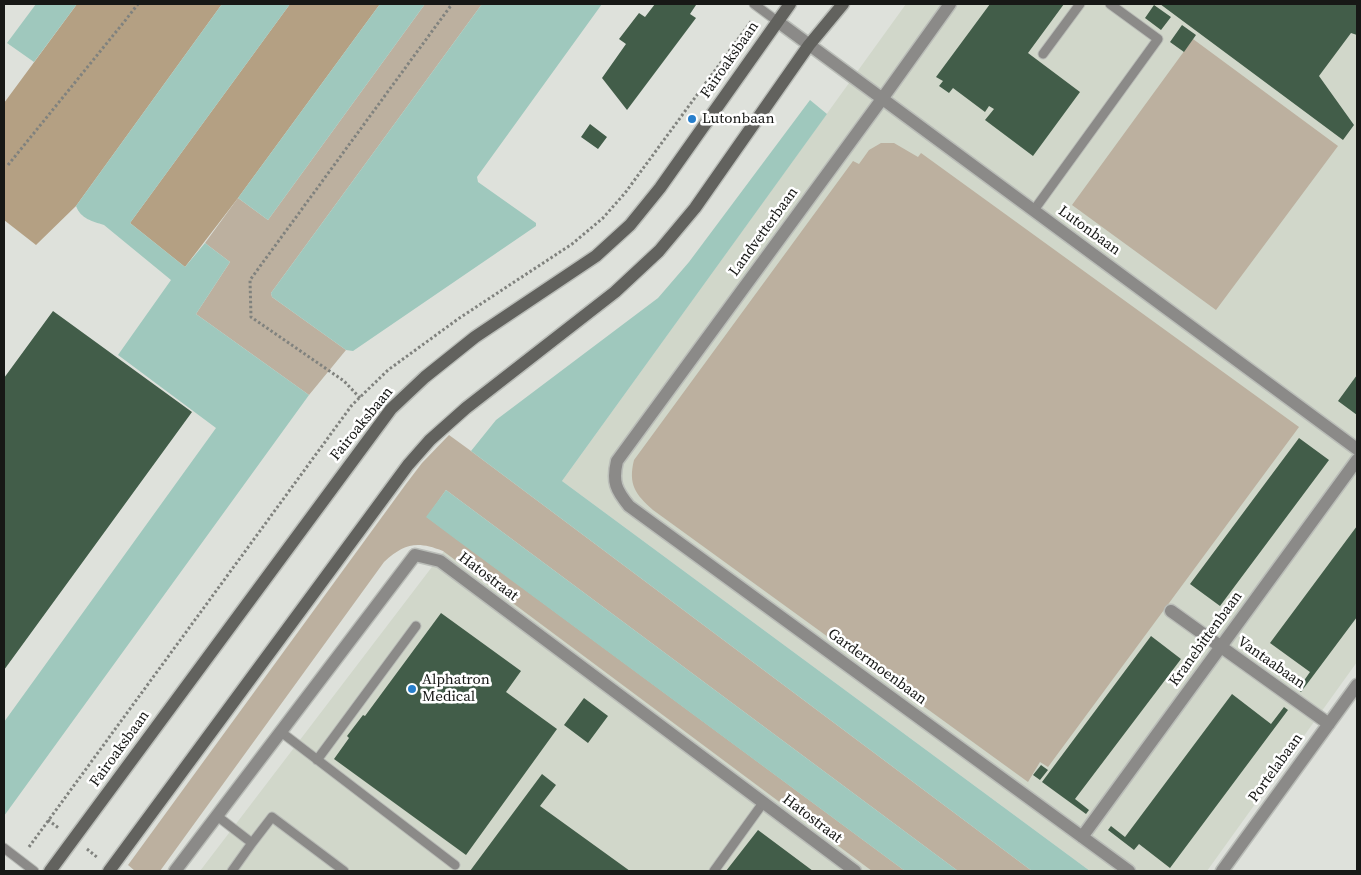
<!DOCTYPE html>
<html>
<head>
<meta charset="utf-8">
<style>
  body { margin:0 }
  #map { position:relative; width:1361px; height:875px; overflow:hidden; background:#dee1db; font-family:"Source Serif 4",serif }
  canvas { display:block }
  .frame { position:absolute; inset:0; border:5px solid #171816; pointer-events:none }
</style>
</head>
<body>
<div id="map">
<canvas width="1361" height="875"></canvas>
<div class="frame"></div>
</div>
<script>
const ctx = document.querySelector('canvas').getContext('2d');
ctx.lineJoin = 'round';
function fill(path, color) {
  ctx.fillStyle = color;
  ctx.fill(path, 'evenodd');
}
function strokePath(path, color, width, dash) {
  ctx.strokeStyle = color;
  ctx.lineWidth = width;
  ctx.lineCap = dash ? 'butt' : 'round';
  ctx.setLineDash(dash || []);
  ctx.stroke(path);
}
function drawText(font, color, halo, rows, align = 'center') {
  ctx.font = font + ' "Source Serif 4",serif';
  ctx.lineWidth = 5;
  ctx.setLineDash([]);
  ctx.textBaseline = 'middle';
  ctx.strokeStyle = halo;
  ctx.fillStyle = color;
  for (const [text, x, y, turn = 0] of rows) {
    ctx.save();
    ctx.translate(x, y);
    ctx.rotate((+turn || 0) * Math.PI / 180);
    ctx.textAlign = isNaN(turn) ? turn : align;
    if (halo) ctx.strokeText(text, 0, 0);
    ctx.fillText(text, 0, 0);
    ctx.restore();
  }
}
fill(new Path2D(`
  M906 4H1357V662L1207 871H1090L562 481Z
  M454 538 905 871H200Z`), '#d1d7ca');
fill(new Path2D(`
  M425 4H482L271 293 272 297 346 350 309 395 196 314 230 262 205 243 238 198 268 220Z
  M1193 39 1338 146 1216 310 1072 205Z
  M881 143H894L918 157 921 153 1299 427 1048 767 1040 762 1028 782 653 510C635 494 628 484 634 460L853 161 859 164 869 150Z
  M449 435 471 451 1032 871H958L446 490 427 517 905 871H872L443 551C417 541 405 543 384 562L160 871H135L128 865 406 484 422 463Z`), '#bcb09f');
fill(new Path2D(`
  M77 4H222L76 206 36 245 4 220V103Z
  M290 4H380L238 198 185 267 130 223Z`), '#b4a083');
fill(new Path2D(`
  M36 4H77L34 62 7 43Z
  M222 4H290L130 223 185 267 205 243 230 262 196 314 309 395 4 816V722L216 428 118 355 171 280 104 225C92 221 81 219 76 206Z
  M380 4H425L268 220 238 198Z
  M482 4H602L477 177 478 182 536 223V226L353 351 346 350 272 297 271 293Z
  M810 100 827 114 562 481 1090 871H1032L471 451 496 420 658 298 689 262Z
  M446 490 958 871H905L454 538 426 517Z`), '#9fc8bd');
fill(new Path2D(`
  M655 4H694L696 5 690 14 696 18 627 110 602 78 626 44 619 39 639 13 645 17Z
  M990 4H1064L1028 53 1080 92 1033 156 985 120 994 109 989 106 985 112 953 88 949 93 939 86 943 81 936 77Z
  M1160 4H1357V35L1351 33 1319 76 1354 125 1343 140Z
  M1154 5 1171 17 1161 30 1145 18Z
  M1182 25 1196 35 1184 52 1170 42Z
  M590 124 607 137 598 149 581 137Z
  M53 311 192 412 4 670V378Z
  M1357 375V415L1338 401Z
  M1299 438 1329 460 1220 606 1190 584Z
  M1357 526V617L1301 692 1298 689 1310 672 1270 643Z
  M441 613 521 671 506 692 557 729 466 855 334 759 349 738 347 736 363 715 365 716Z
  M1151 636 1181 659 1075 799 1089 810 1086 814 1042 782Z
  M1232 694 1271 724 1284 707 1288 710 1170 868 1139 844 1134 850 1108 830 1111 826 1125 837Z
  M584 698 608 716 588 743 564 725Z
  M1041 765 1048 770 1040 780 1033 775Z
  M542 774 556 785 540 806 630 871H470Z
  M758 830 813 871H726Z`), '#425d49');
const lane = new Path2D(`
  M754 4 777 21
  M1043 54 1080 4
  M1034 210 1158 39 1110 4
  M281 732 455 865
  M317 760 416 626
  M217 816 252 843 272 817 344 871
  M4 848 34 871
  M232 871 252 843
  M714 871 763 803`);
const street = new Path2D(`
  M950 4 882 99 617 461C612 482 616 490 629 506L1129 871
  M777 21 1357 449
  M1171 611 1329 724
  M1082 837 1357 460
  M175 871 415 555 440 561 855 871
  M1222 871 1357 685`);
const secondary = new Path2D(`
  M50 871 391 409 425 377 475 337 596 256 630 225 660 188 790 4
  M109 871 408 465 430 440 466 408 615 292 659 251 695 208 809 45 843 4`);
strokePath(lane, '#babdb8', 11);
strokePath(street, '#babdb8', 15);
strokePath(secondary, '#babdb8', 15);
strokePath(new Path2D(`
  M8 165 124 22 138 4
  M360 398 344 381 251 317 250 280 452 4
  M48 820 60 829
  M29 847 352 405 388 370 458 319 572 244 603 218 625 193 752 20
  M87 849 98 858`), '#80827e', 3, [2.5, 2.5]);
strokePath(lane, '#8b8a88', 9);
strokePath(street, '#8b8a88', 12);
strokePath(secondary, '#62625e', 12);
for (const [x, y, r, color] of [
  [692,119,5,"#277fcc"],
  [412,689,5,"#277fcc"]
]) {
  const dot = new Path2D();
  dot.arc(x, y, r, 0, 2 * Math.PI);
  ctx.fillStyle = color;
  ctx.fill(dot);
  strokePath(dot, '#fff', 2);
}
drawText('15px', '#171816', '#fff', [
  ["Fairoaksbaan",730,60,-55],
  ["Lutonbaan",1089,231,36],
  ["Landvetterbaan",764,232,-54],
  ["Fairoaksbaan",362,424,-51],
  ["Hatostraat",488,577,37],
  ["Kranebittenbaan",1206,639,-54],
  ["Vantaabaan",1271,663,35],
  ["Gardermoenbaan",877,667,36],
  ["Fairoaksbaan",120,749,-54],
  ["Portelabaan",1276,768,-54],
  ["Hatostraat",812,819,37]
]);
drawText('15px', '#171816', '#fff', [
  ["Lutonbaan",702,119],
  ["Alphatron",422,680],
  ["Medical",422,697]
], 'left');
</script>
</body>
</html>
